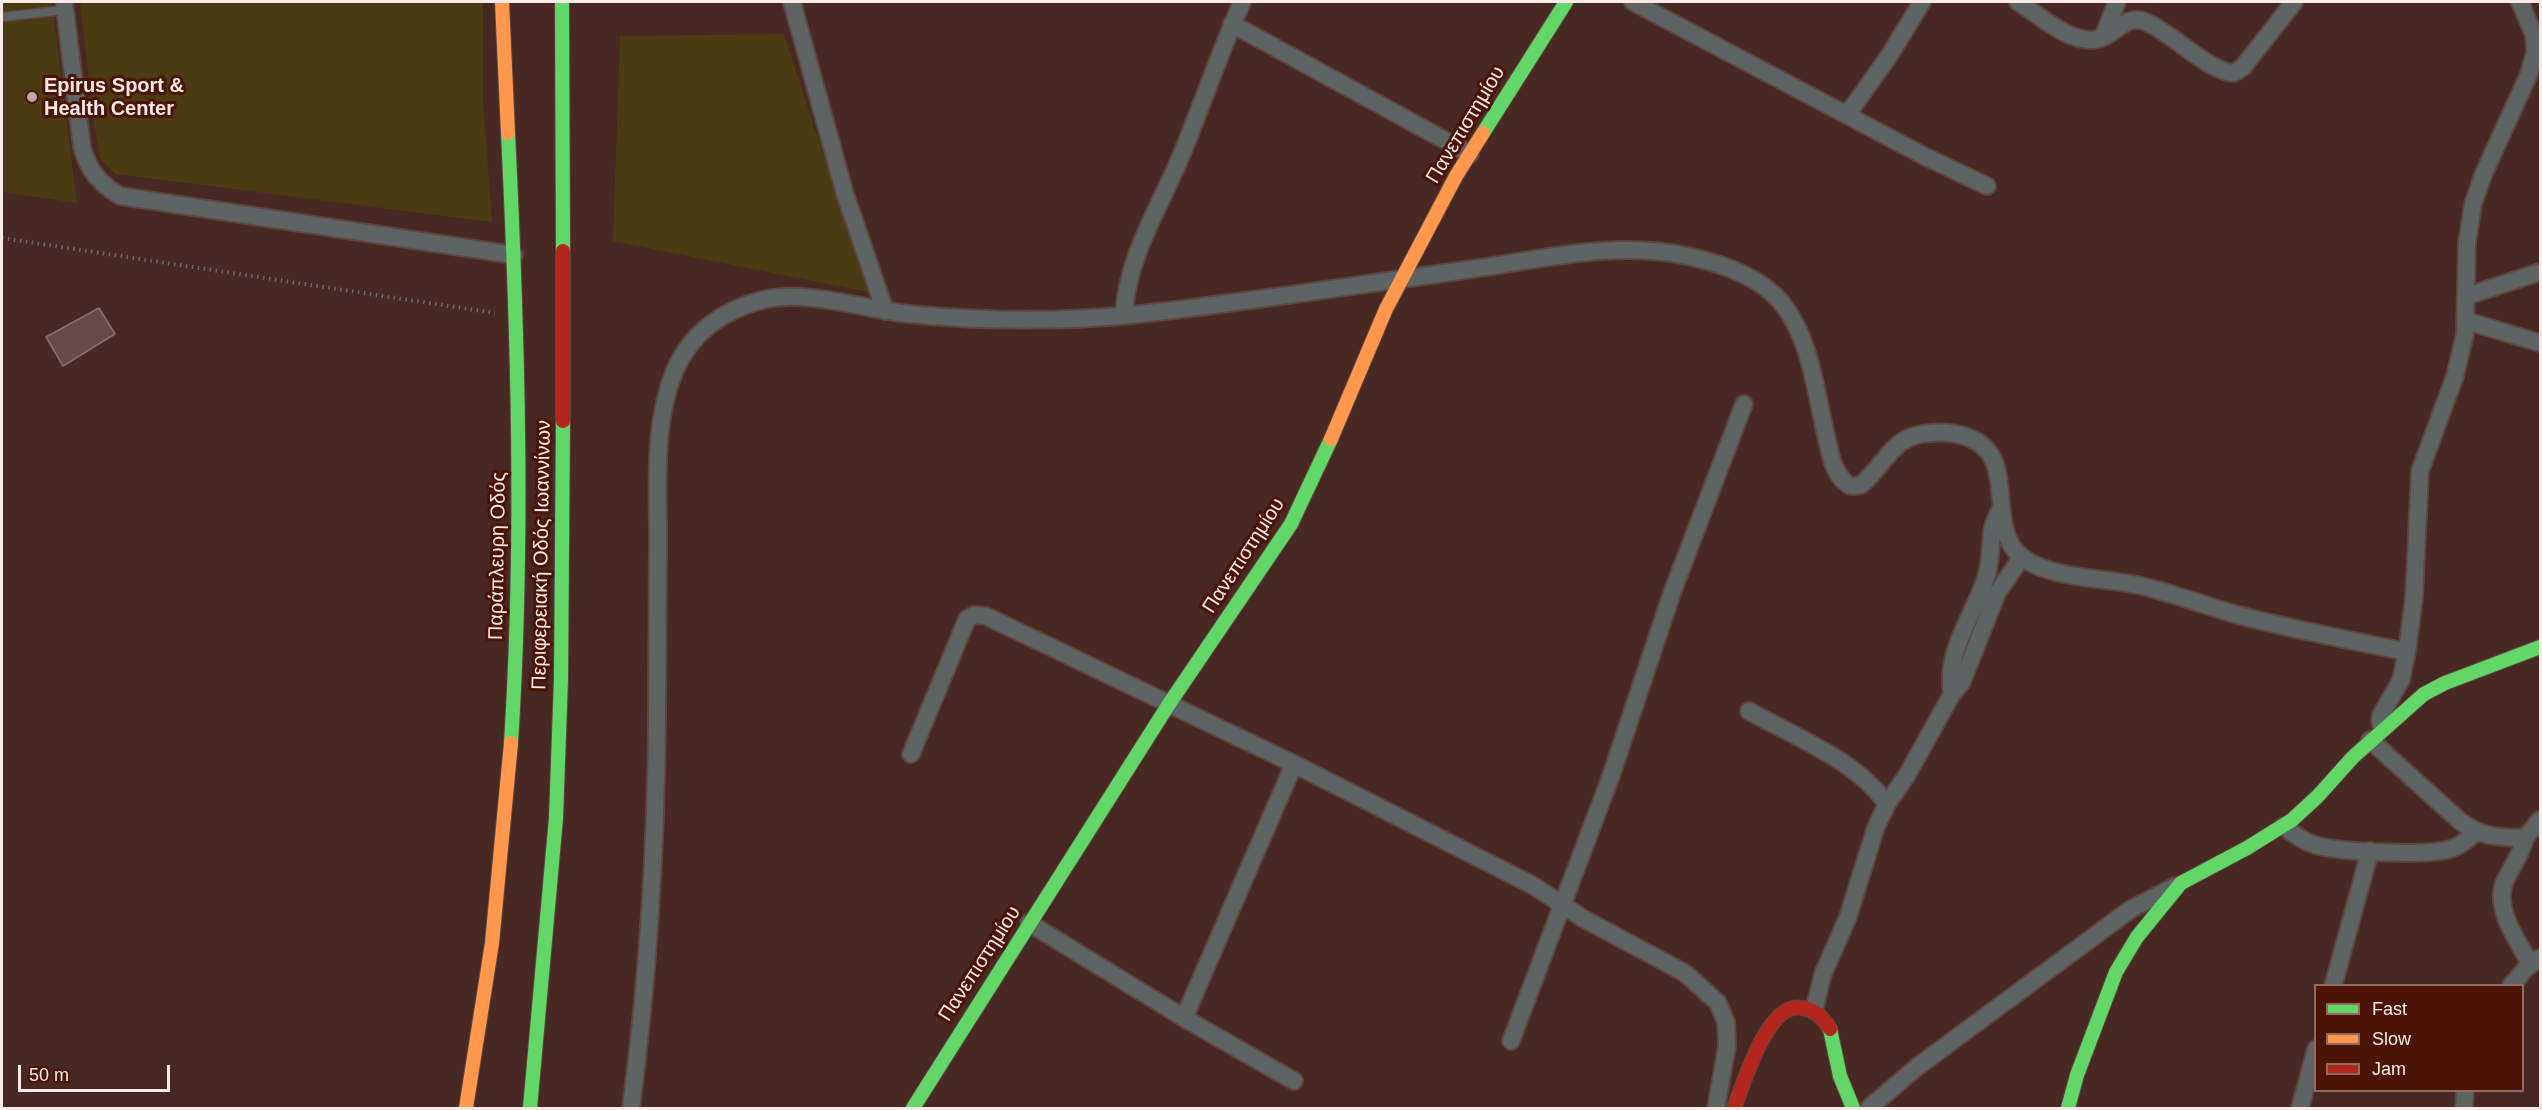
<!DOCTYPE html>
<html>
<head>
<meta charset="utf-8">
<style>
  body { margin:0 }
  #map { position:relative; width:2542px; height:1110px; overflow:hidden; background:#482822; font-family:Arial,sans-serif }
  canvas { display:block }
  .frame { position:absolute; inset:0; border:3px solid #faebe7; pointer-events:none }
  .legend { position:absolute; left:2314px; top:984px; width:210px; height:108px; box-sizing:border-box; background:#4c1307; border:2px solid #926961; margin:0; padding:8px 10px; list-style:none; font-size:18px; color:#faebe7 }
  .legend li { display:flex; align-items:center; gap:12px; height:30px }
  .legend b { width:30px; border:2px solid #926961 }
  .scale { position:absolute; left:18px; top:1065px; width:152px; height:27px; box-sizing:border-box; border:3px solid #faebe7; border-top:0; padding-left:8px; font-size:18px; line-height:21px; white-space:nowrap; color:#faebe7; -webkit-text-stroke:4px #4c1307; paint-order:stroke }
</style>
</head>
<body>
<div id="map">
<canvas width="2542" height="1110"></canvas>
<div class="frame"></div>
<ul class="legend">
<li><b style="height:8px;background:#63d668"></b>Fast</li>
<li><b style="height:8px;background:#ff974d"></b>Slow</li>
<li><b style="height:8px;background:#b3261e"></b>Jam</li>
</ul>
<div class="scale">50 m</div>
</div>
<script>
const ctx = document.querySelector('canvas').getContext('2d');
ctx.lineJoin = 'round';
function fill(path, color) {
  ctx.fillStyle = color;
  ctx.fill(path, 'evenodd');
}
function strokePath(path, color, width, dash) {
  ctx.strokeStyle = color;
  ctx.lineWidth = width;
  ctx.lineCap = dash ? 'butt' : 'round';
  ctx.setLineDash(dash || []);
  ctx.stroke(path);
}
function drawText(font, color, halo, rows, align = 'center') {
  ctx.font = font + ' Arial,sans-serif';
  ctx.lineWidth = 6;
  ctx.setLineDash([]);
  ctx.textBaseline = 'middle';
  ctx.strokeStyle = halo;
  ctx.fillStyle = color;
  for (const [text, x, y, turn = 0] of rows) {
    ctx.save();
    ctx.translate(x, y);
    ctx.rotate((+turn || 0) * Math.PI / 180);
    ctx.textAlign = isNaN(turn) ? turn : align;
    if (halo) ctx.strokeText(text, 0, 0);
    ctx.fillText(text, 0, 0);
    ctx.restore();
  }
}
fill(new Path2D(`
  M2 2H52L77 203 2 192Z
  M80 2H483V98L492 222 115 174 100 158 94 124Z
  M784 34 868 292 613 241 620 36Z`), '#4b3b12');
const building = new Path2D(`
  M99 308 115 334 63 366 46 337Z`);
fill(building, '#664b4a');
strokePath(building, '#8c6f6d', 1.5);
const lane = new Path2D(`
  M2 17 65 10`);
const street = new Path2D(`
  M64 2 82 147C88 170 100 184 120 196L514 255
  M792 2 845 194 885 311
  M1633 2 1926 157 1987 186
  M2018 2C2039 15 2065 40 2092 40 2113 40 2124 12 2146 22 2172 33 2209 72 2234 73L2243 67 2294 2
  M1232 24 1470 154
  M2103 37 2117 2
  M1847 115 1889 56 1922 2
  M2467 296 2540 272
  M1124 315C1126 260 1160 206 1181 156 1202 105 1220 52 1242 2
  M2467 321 2540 343
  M1952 694C1944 651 1976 613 1987 574 1991 560 1990 546 1992 532 1993 524 1997 517 2000 510
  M1749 711C1795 737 1856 760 1887 804
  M2382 729 2380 720 2381 715 2401 680 2407 652 2414 597 2420 471 2455 376 2465 334 2467 243 2473 204 2484 173 2529 74 2535 53 2534 35 2520 2
  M2370 740 2460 821C2483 838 2498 837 2525 838L2540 820
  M911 754 967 619 974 615 986 616 1294 764 1534 886 1584 919 1685 973 1718 1003 1726 1022 1727 1046 1716 1108
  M2284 826C2293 834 2303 841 2315 845 2339 852 2431 857 2453 848 2462 845 2469 838 2476 832
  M2525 838C2521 856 2512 865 2505 881 2493 907 2518 943 2531 964
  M1029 923 1184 1018 1294 1081
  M2333 986 2370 851
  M2511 986 2526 968 2540 958
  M1814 1010 1823 974 1848 917 1876 827 1887 804 1907 775 1952 694 1962 682 1997 593 2022 557
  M1184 1018 1294 764
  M1511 1041 1611 776 1672 593 1744 404
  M631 1108C648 979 656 849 657 718 657 658 658 598 658 538 658 482 653 423 675 370 691 333 723 310 762 300 805 289 864 309 908 314 981 321 1058 322 1131 315 1243 303 1355 285 1466 270 1539 260 1614 240 1687 256 1720 263 1758 275 1781 302 1810 337 1815 388 1825 431 1829 446 1831 468 1843 480 1851 488 1851 486 1861 485 1887 463 1893 434 1931 433 1943 432 1956 433 1967 437 2022 456 1982 527 2023 558 2052 579 2107 578 2142 586 2175 594 2206 606 2238 615 2294 630 2351 640 2407 652
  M1869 1108 1917 1067 2131 909 2176 886
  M2300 1108 2316 1049
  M2464 1108 2465 1090`);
const fast = new Path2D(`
  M562 2 563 251
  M508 133C518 337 524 540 511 743
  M1483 133 1566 2
  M1830 1029 1840 1076 1853 1108
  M530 1108 556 818 561 679 563 421
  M913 1108 1169 704 1291 524 1331 439
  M2068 1108 2077 1075 2116 972 2137 937 2181 883 2247 848 2292 820 2318 796 2353 757 2424 694 2445 683 2540 647`);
const slow = new Path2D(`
  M502 2 508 133
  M1331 439 1386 309 1456 176 1483 133
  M466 1108 492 943 511 743`);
const jam = new Path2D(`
  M563 251V421
  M1734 1108C1744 1083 1768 1000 1802 1008 1815 1010 1824 1018 1830 1029`);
strokePath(lane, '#5d4641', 11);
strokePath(street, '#5d4641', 20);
strokePath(fast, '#5d4641', 16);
strokePath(slow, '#5d4641', 16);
strokePath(jam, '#5d4641', 16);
strokePath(new Path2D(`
  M2 238 495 313`), '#6c6968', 4, [1.5, 4.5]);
strokePath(lane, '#5e6464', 8);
strokePath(street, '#5e6464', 16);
strokePath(fast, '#63d668', 14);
strokePath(slow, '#ff974d', 14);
strokePath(jam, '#b3261e', 14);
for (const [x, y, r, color] of [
  [32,97,6,"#bca7a2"]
]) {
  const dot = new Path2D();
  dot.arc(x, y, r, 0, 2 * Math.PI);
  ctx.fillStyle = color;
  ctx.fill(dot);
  strokePath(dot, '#4c1307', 2);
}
drawText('bold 20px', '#faebe7', '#4c1307', [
  ["Epirus Sport &",44,86],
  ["Health Center",44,109]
], 'left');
drawText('20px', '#faebe7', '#4c1307', [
  ["Πανεπιστημίου",1466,125,-59],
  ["Περιφερειακή Οδός Ιωαννίνων",542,555,-89],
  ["Παράπλευρη Οδός",498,556,-89],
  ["Πανεπιστημίου",1244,556,-57],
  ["Πανεπιστημίου",980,964,-57]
]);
</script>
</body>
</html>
